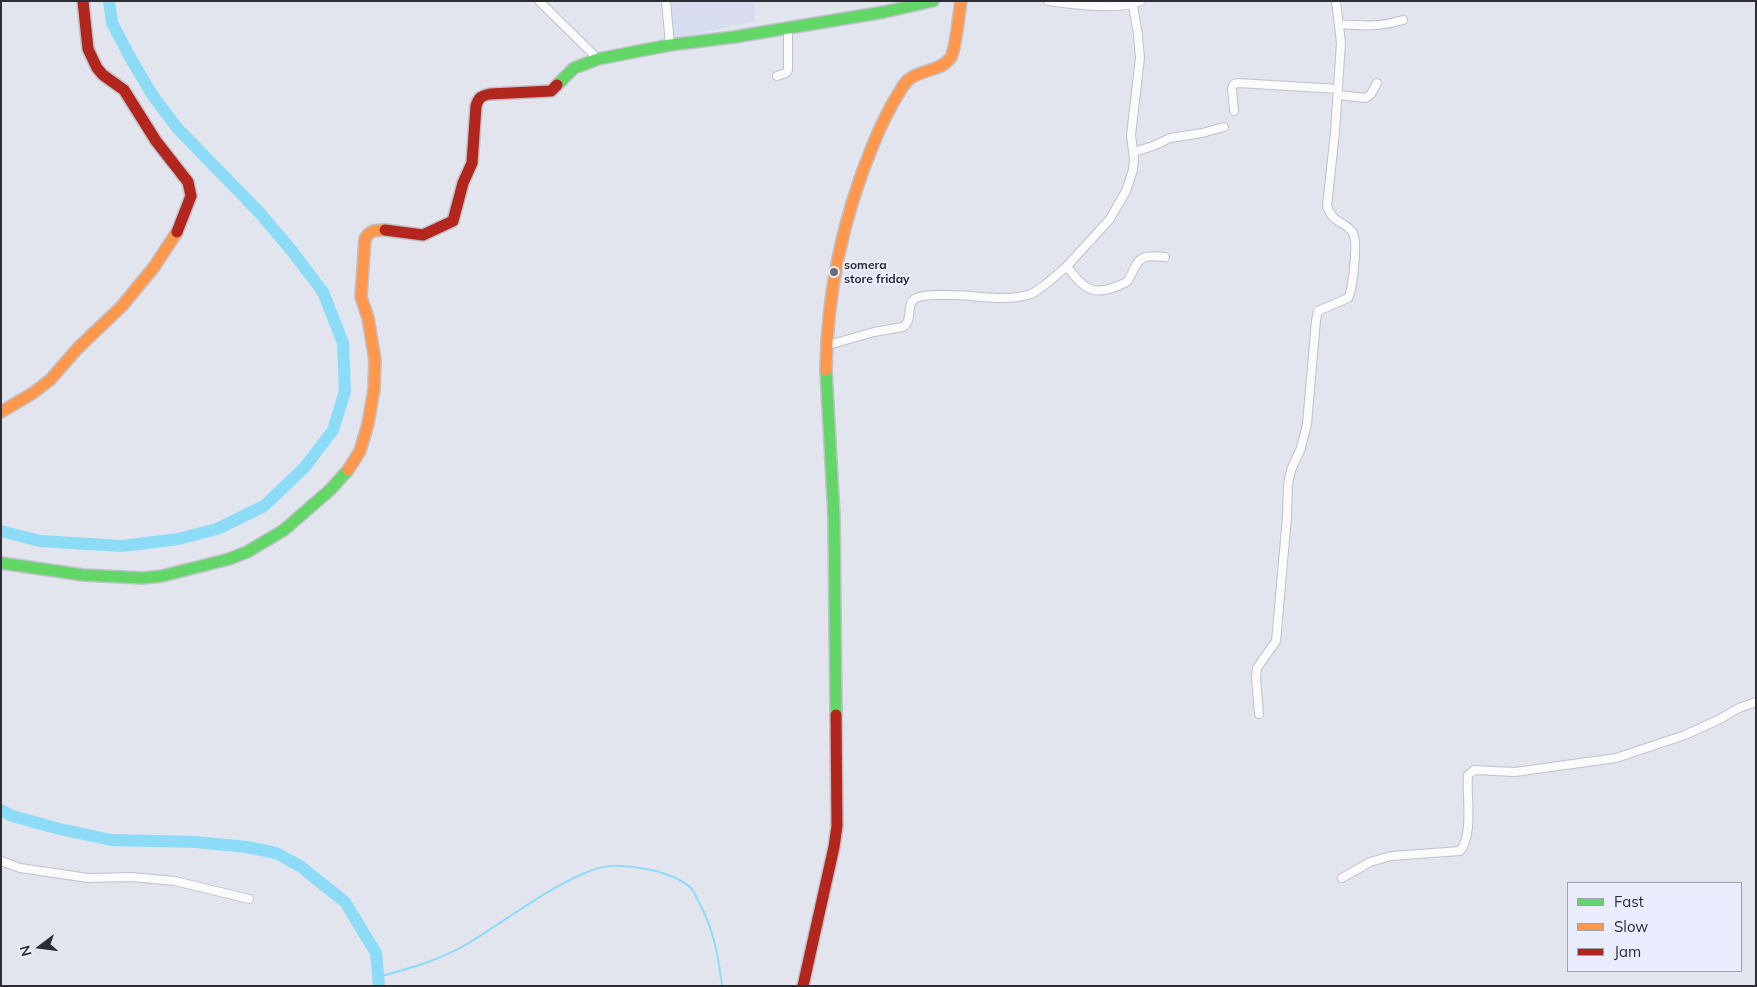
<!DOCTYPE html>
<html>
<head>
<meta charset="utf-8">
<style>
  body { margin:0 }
  #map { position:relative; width:1757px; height:987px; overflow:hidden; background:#e2e4ee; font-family:Mulish,sans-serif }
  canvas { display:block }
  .frame { position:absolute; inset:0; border:2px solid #2c2d35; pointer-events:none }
  .legend { position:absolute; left:1567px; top:882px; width:175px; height:90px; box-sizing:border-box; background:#eaedfd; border:1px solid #9ea0ad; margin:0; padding:6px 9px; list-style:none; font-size:15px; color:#2c2d35 }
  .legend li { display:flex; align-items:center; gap:10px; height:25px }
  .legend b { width:25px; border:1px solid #9ea0ad }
  .north { position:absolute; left:15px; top:922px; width:50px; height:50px; -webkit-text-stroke:4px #eaedfd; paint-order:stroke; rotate:255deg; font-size:14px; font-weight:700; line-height:20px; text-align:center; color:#2c2d35 }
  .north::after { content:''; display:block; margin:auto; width:18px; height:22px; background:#2c2d35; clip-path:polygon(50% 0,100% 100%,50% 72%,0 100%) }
</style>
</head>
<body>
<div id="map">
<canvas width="1757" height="987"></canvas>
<div class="frame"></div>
<ul class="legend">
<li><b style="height:6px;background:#63d668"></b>Fast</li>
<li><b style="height:6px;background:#ff974d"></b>Slow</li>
<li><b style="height:6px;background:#b3261e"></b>Jam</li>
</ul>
<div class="north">N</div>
</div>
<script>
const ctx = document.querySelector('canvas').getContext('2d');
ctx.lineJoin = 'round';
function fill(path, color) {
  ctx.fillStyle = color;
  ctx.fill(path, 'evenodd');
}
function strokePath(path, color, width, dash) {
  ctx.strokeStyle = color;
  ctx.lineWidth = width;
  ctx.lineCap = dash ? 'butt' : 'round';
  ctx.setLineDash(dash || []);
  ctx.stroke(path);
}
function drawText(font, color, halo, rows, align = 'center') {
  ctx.font = font + ' Mulish,sans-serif';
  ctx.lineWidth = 4.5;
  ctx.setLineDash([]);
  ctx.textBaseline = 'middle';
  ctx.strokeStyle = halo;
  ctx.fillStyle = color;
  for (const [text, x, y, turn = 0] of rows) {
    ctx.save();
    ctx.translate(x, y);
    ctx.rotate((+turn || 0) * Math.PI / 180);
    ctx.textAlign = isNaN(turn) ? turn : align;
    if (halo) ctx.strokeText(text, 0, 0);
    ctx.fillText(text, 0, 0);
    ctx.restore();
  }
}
fill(new Path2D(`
  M667 1H754L755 21 671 40Z`), '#d8dcef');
strokePath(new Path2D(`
  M378 977C408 969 440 960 467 944 507 920 544 890 587 872 607 864 620 865 640 868 655 870 681 877 692 889 695 892 696 898 699 902 714 931 718 954 722 986`), '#8cdcf7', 2);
strokePath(new Path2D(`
  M1 531 40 541 122 546 178 539 217 529 264 506 305 467 333 430 345 391 343 343 323 292 292 251 259 212 178 129 153 96 131 59 112 23 109 1
  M1 810 12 816 60 829 111 840 195 842 247 847 276 853 300 866 345 902 376 953 379 986`), '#8cdcf7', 12);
const street = new Path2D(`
  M539 1 598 59
  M666 1 670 45
  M1048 1C1072 4 1119 11 1141 1
  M1133 5 1138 35 1140 58 1131 135 1134 159 1133 170 1126 191 1110 219 1067 266C1086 294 1097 296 1127 282 1141 259 1135 254 1165 257
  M1339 24C1364 26 1379 27 1403 20
  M777 76 786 73 788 70V28
  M1338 95 1366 98 1371 94 1377 83
  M1234 111 1232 88 1234 84 1238 83 1338 89
  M1134 152 1153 146 1170 138 1202 133 1224 127
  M828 345 874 332 903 327C914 320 905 303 916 298 924 294 937 295 946 295 973 294 1005 303 1031 294 1044 288 1056 275 1067 266
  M1259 714 1256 678 1257 668 1276 641 1287 517 1288 484 1291 470 1301 448 1307 424 1316 320 1318 311 1348 298C1353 290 1358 241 1353 233 1346 221 1332 224 1327 206L1335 132 1341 43 1336 1
  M1 861 20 868 88 878 131 877 175 881 249 899
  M1342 878 1370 862 1391 856 1460 851C1474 834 1466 796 1468 775L1474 770 1515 772 1616 758 1685 735 1720 719 1739 708 1756 702`);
const fast = new Path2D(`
  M557 85 574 68 598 59 670 45 734 37 884 12 933 1
  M826 370 834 516 836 715
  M1 563 83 575 143 578 162 576 229 559 247 552 284 530 331 489 348 470`);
const slow = new Path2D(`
  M826 370C827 293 843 218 872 147 879 130 887 112 897 96 900 91 903 85 908 80 920 69 941 72 951 57 956 48 959 13 961 1
  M1 412 33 393 50 380 78 348 122 306 154 267 177 232
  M348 470 360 451 368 424 374 389 375 360 368 318 361 297 365 239C370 230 375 230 385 230`);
const jam = new Path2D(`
  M83 1 88 49 97 68 103 75 124 90 156 141 188 182 191 196 177 232
  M385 230 423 235 453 221 463 183 472 163 476 106C479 97 481 96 490 94L551 91 557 85
  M803 986 834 847 837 826 836 715`);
strokePath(street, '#c0c2ca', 10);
strokePath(fast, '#c0c2ca', 14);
strokePath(slow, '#c0c2ca', 14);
strokePath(jam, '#c0c2ca', 14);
strokePath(street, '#fbfbfc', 8);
strokePath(fast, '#63d668', 11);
strokePath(slow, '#ff974d', 11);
strokePath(jam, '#b3261e', 11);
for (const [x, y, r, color] of [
  [834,272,5,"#6c6d76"]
]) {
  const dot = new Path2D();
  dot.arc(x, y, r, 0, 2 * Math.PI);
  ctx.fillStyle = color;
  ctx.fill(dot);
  strokePath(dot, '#eaedfd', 2);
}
drawText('bold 12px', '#2c2d35', '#eaedfd', [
  ["somera",844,265],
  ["store friday",844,279]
], 'left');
</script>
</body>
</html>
